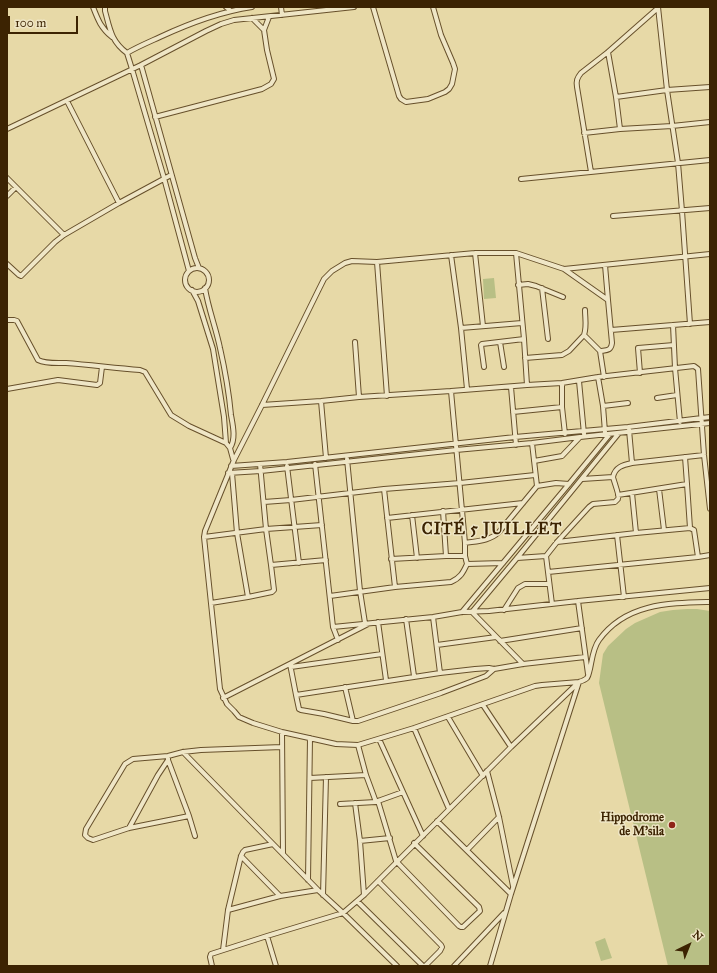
<!DOCTYPE html>
<html>
<head>
<meta charset="utf-8">
<style>
  body { margin:0 }
  #map { position:relative; width:717px; height:973px; overflow:hidden; background:#e7d9a7; font-family:"IM FELL Great Primer",serif }
  canvas { display:block }
  .frame { position:absolute; inset:0; border:8px solid #3c2302; pointer-events:none }
  .north { position:absolute; left:669px; top:925px; width:40px; height:40px; -webkit-text-stroke:3px #efe6c6; paint-order:stroke; rotate:43deg; font-size:11px; font-weight:700; line-height:16px; text-align:center; color:#3c2302 }
  .north::after { content:''; display:block; margin:auto; width:14px; height:18px; background:#3c2302; clip-path:polygon(50% 0,100% 100%,50% 72%,0 100%) }
  .scale { position:absolute; left:8px; top:16px; width:70px; height:18px; box-sizing:border-box; border:2px solid #3c2302; border-top:0; padding-left:5px; font-size:12px; line-height:14px; white-space:nowrap; color:#3c2302; -webkit-text-stroke:3px #efe6c6; paint-order:stroke }
</style>
</head>
<body>
<div id="map">
<canvas width="717" height="973"></canvas>
<div class="frame"></div>
<div class="north">N</div>
<div class="scale">100 m</div>
</div>
<script>
const ctx = document.querySelector('canvas').getContext('2d');
ctx.lineJoin = 'round';
function fill(path, color) {
  ctx.fillStyle = color;
  ctx.fill(path, 'evenodd');
}
function strokePath(path, color, width, dash) {
  ctx.strokeStyle = color;
  ctx.lineWidth = width;
  ctx.lineCap = dash ? 'butt' : 'round';
  ctx.setLineDash(dash || []);
  ctx.stroke(path);
}
function drawText(font, color, halo, rows, align = 'center') {
  ctx.font = font + ' "IM FELL Great Primer",serif';
  ctx.lineWidth = 3;
  ctx.setLineDash([]);
  ctx.textBaseline = 'middle';
  ctx.strokeStyle = halo;
  ctx.fillStyle = color;
  for (const [text, x, y, turn = 0] of rows) {
    ctx.save();
    ctx.translate(x, y);
    ctx.rotate((+turn || 0) * Math.PI / 180);
    ctx.textAlign = isNaN(turn) ? turn : align;
    if (halo) ctx.strokeText(text, 0, 0);
    ctx.fillText(text, 0, 0);
    ctx.restore();
  }
}
fill(new Path2D(`
  M494 278 496 298 484 299 483 279Z
  M687 609H697L710 611V966H668L599 683 603 654 608 646 626 629 635 623 660 612 673 610Z
  M605 938 612 958 601 961 595 942Z`), '#b8bf85');
const minor = new Path2D(`
  M93 7C98 20 101 28 112 37
  M105 7V11C110 29 111 41 127 53
  M226 7 231 11
  M281 7 282 15
  M373 7 399 96 401 99 406 102 428 99 445 92 449 89 452 84 455 69 453 63 441 35 433 7
  M658 7 667 90 678 163 682 211 690 324
  M252 18 264 30
  M608 52 616 97 667 90 710 87
  M141 65 195 258 199 268
  M616 97 620 129
  M67 101 119 203
  M155 117 262 89 271 84 274 79 267 50 264 30 269 17
  M7 129 141 65 206 31 221 24 234 20 354 7
  M584 133 620 129 672 126 710 122
  M591 172 577 87C576 81 577 78 581 73L608 52 658 8
  M7 178 64 235
  M521 179 710 160
  M7 196 16 187
  M613 216 710 208
  M475 253 483 326
  M516 253 524 339 527 385
  M710 254 564 269 516 253H475L377 262 352 261 345 263 332 271 324 279 319 289 262 405 234 460 205 531 204 537 220 689 227 704 234 711 239 717 253 723 282 732 336 744 358 745 414 728 535 686 542 685 579 682C582 681 585 680 587 678 589 675 589 672 590 669 592 660 593 648 599 640 626 603 669 603 710 602
  M451 255 461 328 467 389
  M377 262 387 396
  M7 264 19 275 21 276 55 242 64 235 119 203 171 175
  M605 265 608 300
  M185 280a12 12 0 1 1 24 0a12 12 0 1 1-24 0Z
  M564 269 608 300 612 343C611 351 607 350 600 351L604 377
  M189 271 164 178 132 69 127 53C137 47 149 42 160 37 190 23 219 12 252 7
  M518 285 528 284 536 286 563 297
  M205 288C208 308 216 328 220 348 225 370 229 393 231 415 233 426 236 439 230 448
  M542 288 548 339
  M192 290 198 301 213 349 224 417 226 443 230 448 233 459
  M7 320H14L17 321 38 360C46 364 57 363 66 363 91 365 115 368 140 370L145 372 171 415 189 426 226 443
  M673 325 710 322
  M461 328 522 323
  M611 330 673 325 675 368 680 422
  M584 335 600 351
  M355 342 359 397
  M500 342 504 367
  M525 358 562 355 569 351 584 335C587 327 585 318 585 310
  M484 367 481 345 482 344 524 339
  M640 373 638 348 674 345
  M598 377 603 406 605 432
  M579 381 584 434
  M562 383V407L565 434
  M511 387 516 445
  M7 389 58 380 97 385 100 383 102 367
  M451 391 465 543
  M657 398 677 395
  M321 401 326 458
  M262 405 321 401 359 397 451 391 527 385 562 383 598 377 694 366 698 369 704 455 710 509
  M603 406 628 403
  M513 412 562 407
  M532 443 537 486
  M347 459 360 591 365 623
  M534 461 562 456 580 437
  M632 463 704 455
  M315 464 333 627 338 640
  M231 466 287 462 515 437 628 427 710 417
  M287 466 299 563
  M228 473 261 471 456 450 532 443 580 437 710 423
  M232 473 237 533 248 597
  M582 479 613 477C615 467 623 465 632 463L629 430
  M687 484 690 528
  M384 489 395 587
  M659 489 664 530
  M632 493 636 533
  M618 495 687 484 685 457
  M264 502 291 500 384 489 460 483 535 475
  M443 511 446 556
  M412 515 417 558
  M387 518 523 503
  M617 535 624 597
  M204 537 266 529 322 525
  M557 542 636 533 690 528 694 530 698 557 710 555
  M546 556 552 604
  M517 558 546 556 557 542 589 507 593 504 615 502C616 501 617 500 618 499 620 496 614 482 613 477
  M391 559 446 556H465
  M503 563 467 564 465 556V543C477 541 490 541 499 532L537 486 556 483 569 484
  M271 565 326 560
  M548 572 698 557
  M330 596 395 587 451 582C460 578 463 573 467 564
  M578 601 588 674
  M211 603 248 597 272 592 274 590 271 565 266 529 260 464
  M504 610 518 588 525 584H549
  M462 612 569 484 610 434
  M472 612 517 558 619 433
  M472 612 523 664
  M433 617 440 673
  M406 619 414 676
  M378 622 386 680
  M333 627 433 617 462 612 489 611 578 601 710 588
  M500 641 582 628
  M437 645 496 637
  M290 664 296 695 440 673 475 669 489 668 494 669 523 664 585 657
  M291 667 382 654
  M345 687 353 721
  M296 695 299 709 301 710 324 714 353 721H358L441 693 486 676 494 669
  M223 698 368 624
  M483 705 511 747
  M448 717 483 776
  M414 728 449 809
  M282 732 283 854
  M379 739 423 836
  M358 745 366 775 376 802 378 801 396 861 459 926 461 927H463L480 911 479 907 414 843
  M183 752 273 844
  M168 756V760L189 816 195 836
  M487 771 499 817 513 886
  M310 778 366 775
  M378 801 403 792
  M355 803 360 841
  M340 804 376 802
  M189 816 129 828 93 840 88 838 85 835 86 829 125 764 133 759 168 756 183 752 201 750 282 747
  M437 821 511 894
  M129 828 158 775 168 760
  M467 850 499 817
  M241 856 280 896
  M308 880 310 738
  M378 881 441 945 442 947 440 951 425 966
  M323 895 326 777
  M364 895 360 841 390 838
  M357 901 423 966
  M228 910 280 896 318 890
  M267 936 276 966
  M223 950 228 910 241 856 243 852 245 850 273 844 318 890 343 913 397 966
  M212 966 210 957 211 954 267 936 343 913 364 895 511 747 579 682 511 894 490 966
  M454 966 504 913`);
strokePath(minor, '#67502b', 6);
strokePath(minor, '#efe6c6', 4);
for (const [x, y, r, color] of [
  [672,825,4,"#8f2418"]
]) {
  const dot = new Path2D();
  dot.arc(x, y, r, 0, 2 * Math.PI);
  ctx.fillStyle = color;
  ctx.fill(dot);
  strokePath(dot, '#efe6c6', 1.5);
}
drawText('bold 12px', '#3c2302', '#efe6c6', [
  ["Hippodrome",664,818],
  ["de M'sila",664,832]
], 'right');
ctx.letterSpacing = '1px';
drawText('bold 16px', '#3c2302', '#efe6c6', [
  ["CITÉ 5 JUILLET",492,530]
]);
ctx.letterSpacing = '0px';
</script>
</body>
</html>
